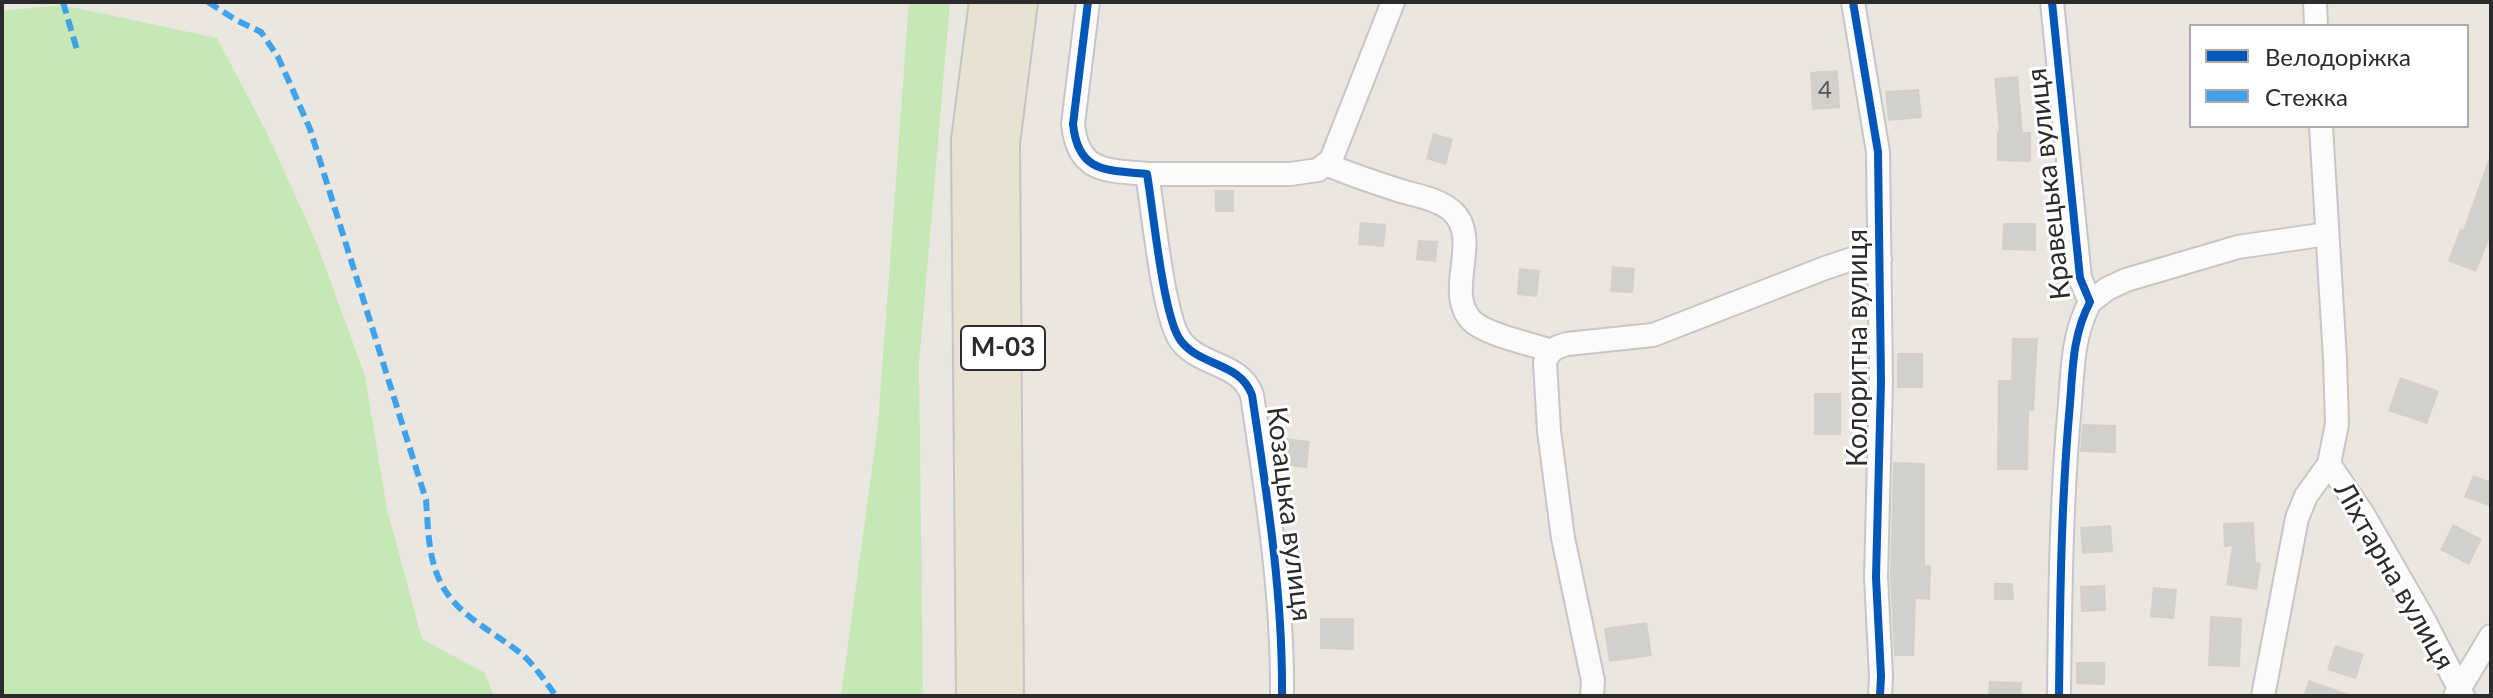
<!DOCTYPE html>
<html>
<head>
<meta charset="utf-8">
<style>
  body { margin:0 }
  #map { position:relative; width:2493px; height:698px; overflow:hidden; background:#eae7e0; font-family:Lato,sans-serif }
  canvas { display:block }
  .frame { position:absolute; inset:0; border:4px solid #2b2b2b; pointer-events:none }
  .legend { position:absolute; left:2189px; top:24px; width:280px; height:104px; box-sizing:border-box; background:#fff; border:2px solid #aaa; margin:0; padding:10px 14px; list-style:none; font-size:24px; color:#2b2b2b }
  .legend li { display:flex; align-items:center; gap:16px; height:40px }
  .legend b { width:40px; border:2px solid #aaa }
</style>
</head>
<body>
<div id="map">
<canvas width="2493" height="698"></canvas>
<div class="frame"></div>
<ul class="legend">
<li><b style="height:10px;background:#0057b8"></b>Велодоріжка</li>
<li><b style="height:10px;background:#3ea3eb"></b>Стежка</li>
</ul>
</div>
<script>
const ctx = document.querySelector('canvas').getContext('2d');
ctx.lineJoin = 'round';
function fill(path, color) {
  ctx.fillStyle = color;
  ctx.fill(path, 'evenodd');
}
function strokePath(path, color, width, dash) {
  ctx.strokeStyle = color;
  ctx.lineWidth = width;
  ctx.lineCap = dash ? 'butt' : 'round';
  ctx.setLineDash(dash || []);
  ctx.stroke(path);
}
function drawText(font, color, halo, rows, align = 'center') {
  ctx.font = font + ' Lato,sans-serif';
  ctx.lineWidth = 6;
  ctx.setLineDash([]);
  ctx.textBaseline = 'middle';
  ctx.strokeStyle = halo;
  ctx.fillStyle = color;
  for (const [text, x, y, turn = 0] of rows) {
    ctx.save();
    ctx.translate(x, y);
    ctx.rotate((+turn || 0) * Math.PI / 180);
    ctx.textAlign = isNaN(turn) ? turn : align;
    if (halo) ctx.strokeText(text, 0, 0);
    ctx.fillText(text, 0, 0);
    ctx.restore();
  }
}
fill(new Path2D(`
  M909 2H950L919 364 923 696H841L878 425Z
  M62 5 217 38 267 133 317 244 365 376 387 509 422 639 485 673 494 696H2V11Z`), '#c5e8b6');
fill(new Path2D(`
  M1838 70 1840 108 1812 110 1810 72Z
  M2018 76 2023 132H2031V162L1997 161V131H1999L1994 78Z
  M1919 89 1922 118 1888 121 1885 91Z
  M1433 133 1453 139 1446 165 1426 159Z
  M2489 158 2491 235 2476 272 2448 261 2460 229 2463 230Z
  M1215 190H1234V212H1215Z
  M1360 222 1386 224 1384 247 1358 245Z
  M2003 223H2036V251L2002 250Z
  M1418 240 1438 241 1436 262 1416 260Z
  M1612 266 1635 268 1633 293 1610 292Z
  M1519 268 1540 270 1537 297 1517 295Z
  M2012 338H2038L2034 411H2029L2028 470H1997L1998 380H2011Z
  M1897 353H1923V388H1897Z
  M2400 377 2439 391 2427 424 2388 411Z
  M1814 393H1841V435H1814Z
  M2082 424 2116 425V453L2080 452Z
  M1275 437 1310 441 1307 468 1277 465Z
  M1893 462 1925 463V565H1931L1930 600 1916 599 1914 656H1894L1890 577Z
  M2473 475 2491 482V507L2464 497Z
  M2254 522 2256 562 2261 563 2257 590 2226 585 2232 546 2224 547 2223 523Z
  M2453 524 2482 539 2469 565 2440 550Z
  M2111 525 2113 552 2082 554 2080 527Z
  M1994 583H2013L2014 600H1994Z
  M2105 585 2106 611 2081 612 2080 586Z
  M2153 587 2177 589 2174 619 2150 617Z
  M2210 616 2242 618 2240 667 2208 666Z
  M1320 618H1354V650L1320 649Z
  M1647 622 1652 656 1609 662 1604 628Z
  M2335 645 2364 654 2356 679 2327 670Z
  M2076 662H2105V685L2076 684Z
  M2309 680 2349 694 2348 696H2303Z
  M1989 681 2022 682 2021 696H1988Z`), '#d2d0cb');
const minor = new Path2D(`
  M1088 2 1073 124C1078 173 1106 170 1147 174 1153 208 1163 318 1181 341 1201 367 1240 362 1252 395 1267 495 1283 595 1282 696
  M1853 2 1878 152 1881 382 1876 577 1881 676 1880 696
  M2052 2 2080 278 2090 302C2071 338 2073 374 2069 415 2061 508 2060 602 2059 696
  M2315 2 2316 26
  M1326 164C1351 175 1376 183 1401 191 1418 196 1438 199 1452 211 1483 239 1443 292 1472 321 1487 335 1531 344 1552 351
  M1147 174H1290L1318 170 1331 160 1393 2
  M2090 302 2107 289 2126 280 2238 247 2327 234
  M2329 464 2363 514 2424 620 2463 696
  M1592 696 1593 681 1563 538 1549 431 1545 362C1549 351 1555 347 1567 344L1653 335 1825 268 1852 259H1880
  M2263 696 2297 518 2306 496 2329 464 2337 424 2335 359 2321 126
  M2455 696 2491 636`);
const trunk = new Path2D(`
  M975 696 970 140 988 2
  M1005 696 1001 143 1019 2`);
strokePath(minor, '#c7c6c6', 26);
strokePath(trunk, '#c5c4c1', 40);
strokePath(minor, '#fcfbfa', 22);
strokePath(trunk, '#e8e2d2', 36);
strokePath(new Path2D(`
  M63 2 77 50
  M208 2 236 20 261 32 278 57 287 77 310 129 426 500C428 526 428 555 439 579 456 617 495 631 525 657 537 669 546 682 556 696`), '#3ea3eb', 6, [12, 6]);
strokePath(new Path2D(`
  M1088 2 1073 124C1078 173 1106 170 1147 174 1153 208 1163 318 1181 341 1201 367 1240 362 1252 395 1267 495 1283 595 1282 696
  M1853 2 1878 152 1881 382 1876 577 1881 676 1880 696
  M2052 2 2080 278 2090 302C2071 338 2073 374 2069 415 2061 508 2060 602 2059 696`), '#0057b8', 8);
drawText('24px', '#565554', null, [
  ["4",1825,90]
]);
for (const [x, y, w] of [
  [1003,348,84]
]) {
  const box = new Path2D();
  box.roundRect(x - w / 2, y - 22, w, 44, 6);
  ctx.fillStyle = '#fff';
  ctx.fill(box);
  strokePath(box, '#2b2b2b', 2);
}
drawText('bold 26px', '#2b2b2b', null, [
  ["М-03",1003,348]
]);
drawText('28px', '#2b2b2b', '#fff', [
  ["Кравецька вулиця",2049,184,-96],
  ["Колоритна вулиця",1858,348,-90],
  ["Козацька вулиця",1289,514,83],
  ["Ліхтарна вулиця",2394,576,60]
]);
</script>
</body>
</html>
